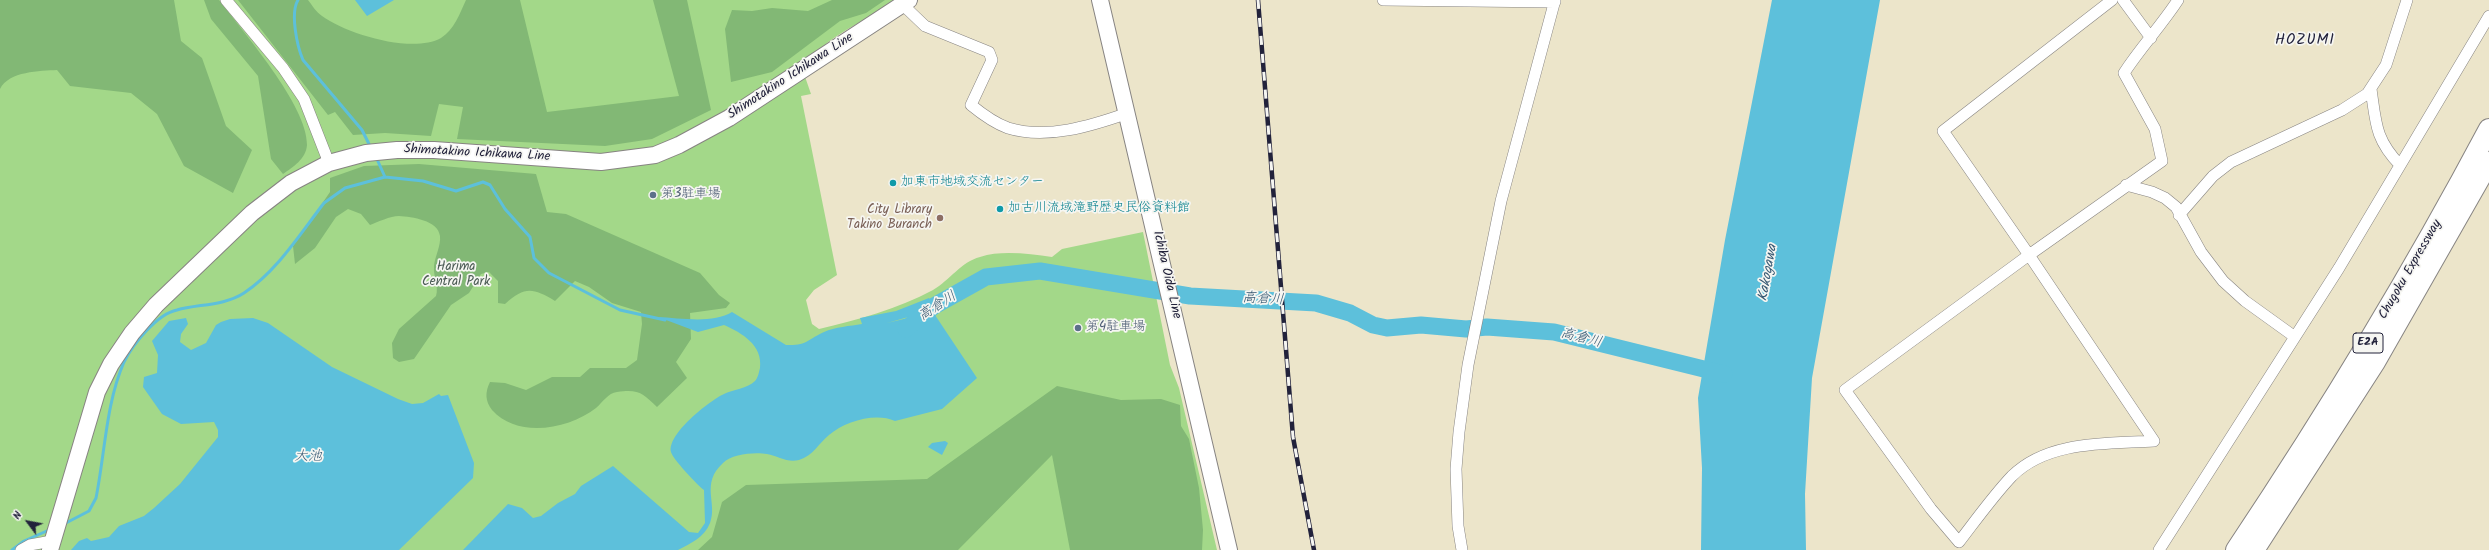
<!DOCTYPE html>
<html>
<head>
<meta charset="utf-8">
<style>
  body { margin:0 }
  #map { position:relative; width:2489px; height:550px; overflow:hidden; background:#ece5ca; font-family:Kalam,sans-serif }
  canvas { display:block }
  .north { position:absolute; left:8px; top:502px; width:40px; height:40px; -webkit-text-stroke:3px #f6f6f2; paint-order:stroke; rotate:302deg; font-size:11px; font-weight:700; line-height:16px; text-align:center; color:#22223b }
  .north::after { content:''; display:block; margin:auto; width:14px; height:18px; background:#22223b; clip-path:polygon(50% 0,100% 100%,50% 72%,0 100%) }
</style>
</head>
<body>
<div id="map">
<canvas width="2489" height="550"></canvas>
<div class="north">N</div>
</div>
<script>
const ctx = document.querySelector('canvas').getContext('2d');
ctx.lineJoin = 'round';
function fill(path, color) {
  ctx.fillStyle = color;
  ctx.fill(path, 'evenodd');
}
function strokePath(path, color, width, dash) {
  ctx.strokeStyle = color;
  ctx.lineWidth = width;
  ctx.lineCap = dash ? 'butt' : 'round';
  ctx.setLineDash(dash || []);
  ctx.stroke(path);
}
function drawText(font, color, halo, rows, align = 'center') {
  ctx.font = font + ' Kalam,"Klee One",sans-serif';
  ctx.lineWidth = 3.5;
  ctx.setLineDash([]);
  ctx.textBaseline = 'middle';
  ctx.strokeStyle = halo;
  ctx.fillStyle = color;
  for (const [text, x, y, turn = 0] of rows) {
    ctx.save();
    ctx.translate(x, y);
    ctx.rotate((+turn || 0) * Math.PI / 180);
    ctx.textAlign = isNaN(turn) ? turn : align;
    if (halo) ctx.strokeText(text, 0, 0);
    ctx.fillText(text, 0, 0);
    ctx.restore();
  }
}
fill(new Path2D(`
  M117 0H899C865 21 827 35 802 68L811 94 801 96 837 275 814 290 806 300 812 324 819 329C857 320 898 309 933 290 950 280 961 262 980 257 1002 250 1029 254 1052 257L1062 249 1143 232 1170 365 1179 388 1217 550H0V62Z`), '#a3d889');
fill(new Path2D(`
  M0 0H174L181 41 202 58 226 126 252 150 233 193 184 166 157 114 131 93 70 86 57 70C40 71 9 71 0 89Z
  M204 0H219C243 32 308 106 307 145 306 159 293 167 283 174L271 159 258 76 211 19Z
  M238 0H308C312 5 316 12 322 16 347 34 412 54 441 38 454 30 460 13 466 0H520L547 112 679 96 653 0H687L711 110 652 139 605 146 457 139 463 107 439 104 431 136 385 133 353 135 335 112 328 115Z
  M832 0H885L866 13 840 21 772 72 731 82 725 29 732 10 752 11 772 8 808 11Z
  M419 164 536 174 547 212 566 214 700 273 719 295 730 303 726 308 690 313 691 339 676 362 687 378 657 407C642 393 639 389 617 392 608 393 603 402 596 408 569 429 518 439 492 410 485 401 485 392 490 382L505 383 526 390 552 377H580L590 368H626L637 360 642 324 641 312 612 303 589 287 575 281 555 301C533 288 525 286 505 304L498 303V281L489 272 481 274 469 293 451 305 414 359 399 362 393 358 392 343 399 329 436 296C439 286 433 276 434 266 435 256 441 246 440 236 438 220 412 217 399 216 390 216 378 222 370 225L361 214 348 209 336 217 315 248 295 264 293 246 330 192V178L364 166Z
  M1057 386 1121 400 1161 399 1180 405 1181 426 1189 439 1199 488 1203 530 1202 550H1070L1052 455 958 550H698L712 537 722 502 746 485 927 479Z`), '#82b875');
fill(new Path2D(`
  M355 0H394L367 16Z
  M1772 0H1880L1812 378 1805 494 1806 550H1701L1702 468 1698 398 1725 240Z
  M929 298 936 308 933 310 887 323 933 312 977 378 942 409 895 421C876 412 845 421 829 435 819 443 813 456 799 460 787 463 778 456 767 454 754 452 732 454 723 463 700 484 718 503 710 523 704 538 691 543 678 550H463L508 504 522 508 533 518 541 516 558 503 575 494 581 486 613 466 689 532 698 533 705 523 704 490C698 486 672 458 671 452 667 434 709 401 724 394 732 390 748 388 755 381 758 378 759 372 760 368 763 345 742 333 724 325L698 332 658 317C680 318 713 324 732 312L786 345C807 346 808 339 824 332 835 327 850 326 862 324L860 318 896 311Z
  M186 318 188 324 181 334 180 342 191 350 206 343 216 325 221 322 230 319 253 318 268 323 332 367 398 399 412 404 423 403 439 394 441 396 448 395 474 463 473 478 399 550H71L79 541 87 538 91 541 109 537 119 526 144 516 154 508 180 484 218 437V430L214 422 181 424 162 414 143 387 144 377 157 373 158 355 152 341 169 321Z
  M945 441 948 443 942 455 928 447 932 443Z`), '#5dc0db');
strokePath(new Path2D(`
  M298 0C290 13 297 46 303 60L362 130 371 148
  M376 157 385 177
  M64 524 89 511 96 498C105 453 106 403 124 362 133 344 157 314 177 310 198 304 224 306 244 293 277 271 300 234 324 203L345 188 385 177 423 181 456 191 483 182 490 185 505 209 530 237 534 258 549 273 620 310 665 320
  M12 550 24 541 49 530`), '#5dc0db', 3);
strokePath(new Path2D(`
  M906 329 934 306 986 277 1040 271 1190 296 1316 303 1350 313 1373 325 1387 328 1421 325 1466 329 1487 327 1554 332 1724 374`), '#5dc0db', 17);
const street = new Path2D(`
  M226 0 283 68 304 99 329 163
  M1383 0 1555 2
  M2112 0 1943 131 2029 255 2162 161 2155 129 2124 73C2141 47 2161 26 2178 0
  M2123 0 2151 38
  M903 5 925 26 989 52 992 60 971 105C982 114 994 123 1008 128 1046 140 1091 126 1128 113
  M2371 89C2376 123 2375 139 2400 165
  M2126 185 2152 192 2165 198 2176 207 2201 252 2223 281 2245 301 2295 337
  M2179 215 2213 176 2231 162 2342 110 2367 94 2386 65 2407 0
  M2029 255 2154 441C2108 444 2048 440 2012 476 1993 496 1976 520 1959 542L1931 509 1845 390Z
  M21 550 30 545 52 541
  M1462 550 1458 526 1456 469 1459 432 1468 365 1501 201 1555 0
  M2159 550 2339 268 2489 16`);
const secondary = new Path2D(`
  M1100 0 1229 550
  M50 550 97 392 111 364 132 333 156 305 252 213 291 183 329 163 366 153 397 150H434L601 162 655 155 679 145 729 118 909 0`);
const highway = new Path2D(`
  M2236 550C2327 414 2412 274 2489 129
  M2254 550 2375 362 2489 162`);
strokePath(street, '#878482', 12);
strokePath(secondary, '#878482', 18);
strokePath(highway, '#878482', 22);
strokePath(street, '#fff', 11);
strokePath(secondary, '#fff', 16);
strokePath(highway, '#fff', 20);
const rail = new Path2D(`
  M1258 0 1293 437 1314 550`);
strokePath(rail, '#22223b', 4.5);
strokePath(rail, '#f6f6f2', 3, [9]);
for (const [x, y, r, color] of [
  [893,183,4,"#0f9aa8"],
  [653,195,4,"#5c6f8a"],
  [1000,209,4,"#0f9aa8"],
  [940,218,4,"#8d6e63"],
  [1078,328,4,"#5c6f8a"]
]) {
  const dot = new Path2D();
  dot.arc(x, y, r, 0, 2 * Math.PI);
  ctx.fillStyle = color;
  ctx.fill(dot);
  strokePath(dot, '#f6f6f2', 1.5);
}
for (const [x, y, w] of [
  [2368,343,30]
]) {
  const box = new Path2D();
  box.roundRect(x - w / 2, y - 10, w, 20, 3);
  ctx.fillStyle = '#f6f6f2';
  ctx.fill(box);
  strokePath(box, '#22223b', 1);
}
drawText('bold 12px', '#22223b', null, [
  ["E2A",2368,343]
]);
drawText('13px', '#22223b', '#f6f6f2', [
  ["Shimotakino Ichikawa Line",791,77,-33],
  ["Shimotakino Ichikawa Line",477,154,3],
  ["Chugoku Expressway",2411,270,-60],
  ["Ichiba Oida Line",1166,275,77]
]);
drawText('13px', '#0d838f', '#f6f6f2', [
  ["加東市地域交流センター",901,183],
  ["加古川流域滝野歴史民俗資料館",1008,209]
], 'left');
drawText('13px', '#4e5e75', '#f6f6f2', [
  ["第3駐車場",661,195],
  ["第4駐車場",1086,328]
], 'left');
drawText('13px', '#785e54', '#f6f6f2', [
  ["City Library",932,211],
  ["Takino Buranch",932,226]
], 'right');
drawText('13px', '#495952', '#f6f6f2', [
  ["Harima",456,268],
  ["Central Park",456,283]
]);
drawText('italic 14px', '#375973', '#f6f6f2', [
  ["Kakogawa",1769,273,-80],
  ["高倉川",1263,300,3],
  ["高倉川",938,307,-33],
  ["高倉川",1581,339,14],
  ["大池",308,458]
]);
ctx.letterSpacing = '1px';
drawText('15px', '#22223b', '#f6f6f2', [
  ["HOZUMI",2305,41]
]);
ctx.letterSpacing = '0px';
</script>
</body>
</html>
